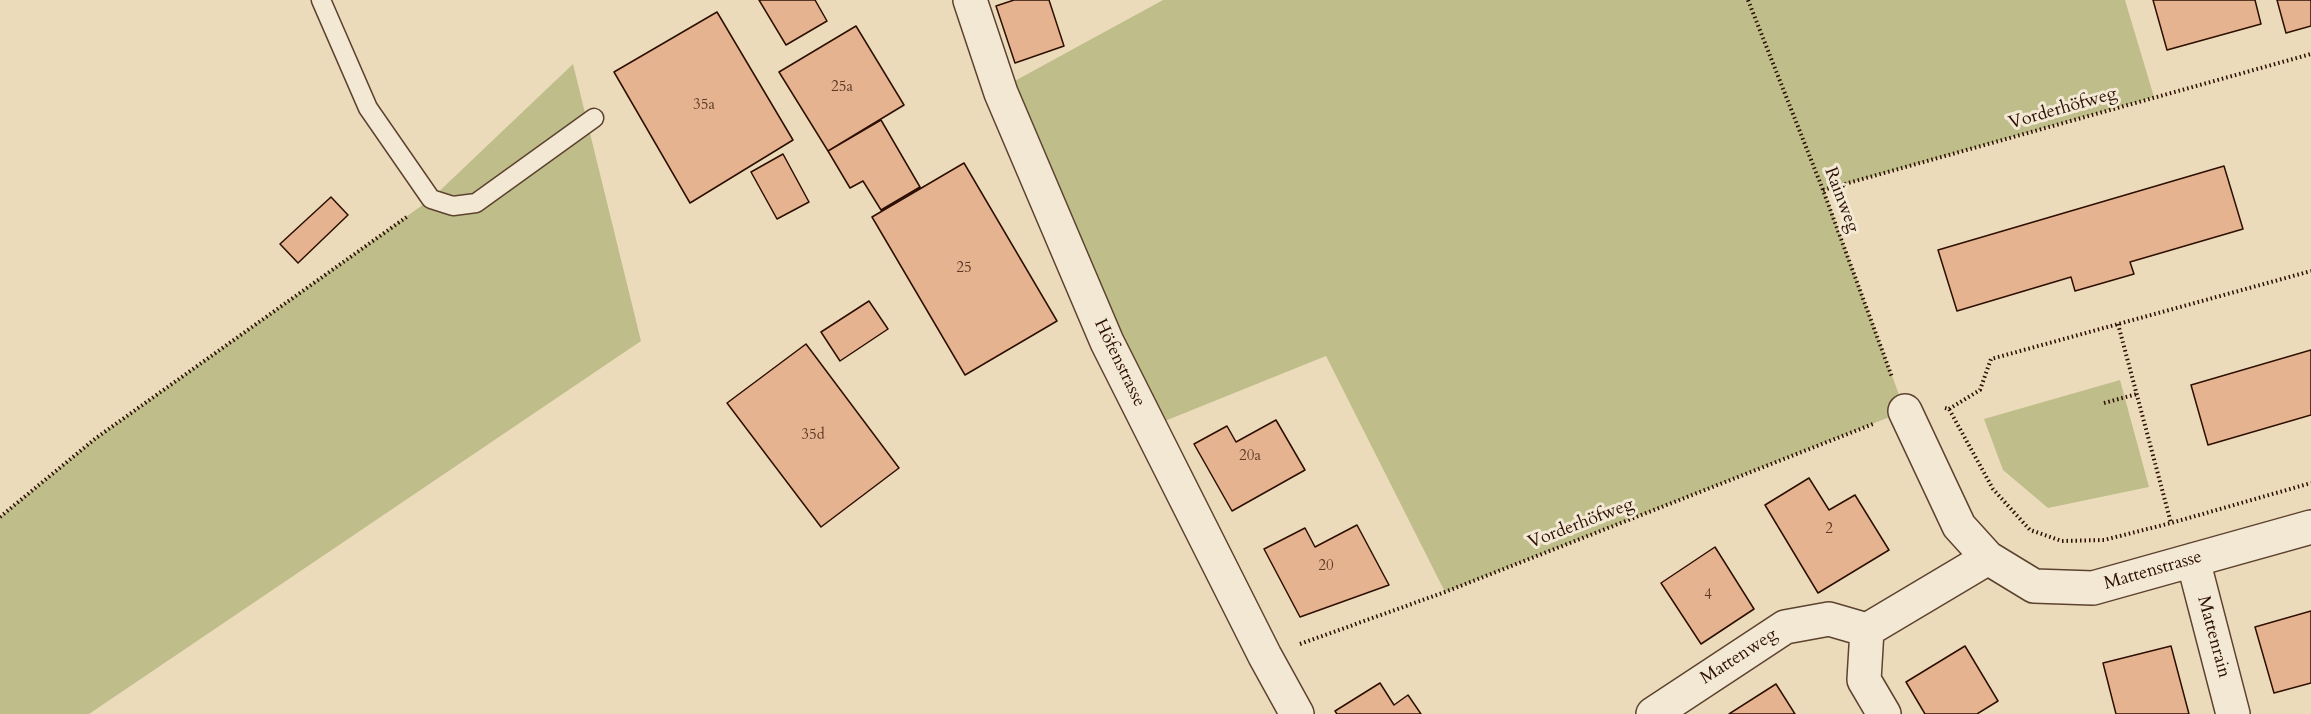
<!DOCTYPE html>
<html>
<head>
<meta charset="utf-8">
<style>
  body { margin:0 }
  canvas { display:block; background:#ecdbbb }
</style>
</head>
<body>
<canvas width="2311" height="714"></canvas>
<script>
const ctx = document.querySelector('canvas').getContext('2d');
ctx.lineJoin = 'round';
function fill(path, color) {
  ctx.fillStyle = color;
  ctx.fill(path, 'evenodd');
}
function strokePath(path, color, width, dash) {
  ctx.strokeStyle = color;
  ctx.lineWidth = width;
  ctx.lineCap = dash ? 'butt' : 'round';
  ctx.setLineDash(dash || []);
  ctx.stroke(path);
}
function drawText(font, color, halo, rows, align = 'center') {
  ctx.font = font + ' Cardo,serif';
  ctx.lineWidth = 6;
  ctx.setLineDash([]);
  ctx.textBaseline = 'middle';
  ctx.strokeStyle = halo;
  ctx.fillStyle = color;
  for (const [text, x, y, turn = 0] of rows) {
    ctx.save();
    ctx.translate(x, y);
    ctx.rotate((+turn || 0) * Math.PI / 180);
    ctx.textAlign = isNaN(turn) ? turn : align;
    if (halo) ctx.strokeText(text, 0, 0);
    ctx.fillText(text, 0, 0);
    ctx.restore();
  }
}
fill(new Path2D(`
  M1163 0H2125L2154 97 1824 190 1905 411 1445 592 1326 356 1150 427 1011 83Z
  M573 64 641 341 89 714H0V517L96 438 431 199Z
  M2120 380 2149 487 2048 508 2003 470 1984 419Z`), '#bfbe8b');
const building = new Path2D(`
  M759 0H815L827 21 786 45Z
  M1014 0H1049L1064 46 1015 63 996 6Z
  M2153 0H2255L2261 24 2167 50Z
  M2277 0H2311V26L2286 33Z
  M717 12 793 140 690 203 614 72Z
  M856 26 904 105 828 151 779 72Z
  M881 120 920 187 881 210 863 181 850 188 828 151Z
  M783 154 809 202 777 219 751 172Z
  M964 163 1057 321 965 375 872 217Z
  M2224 166 2243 229 2130 262 2134 274 2075 291 2071 277 1957 311 1938 250Z
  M331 197 348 215 298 263 280 244Z
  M869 301 888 329 840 361 821 332Z
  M806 344 899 468 821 527 727 403Z
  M2311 350V415L2208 445 2191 385Z
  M1276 420 1305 470 1232 511 1194 444 1227 426 1236 442Z
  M1809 478 1829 510 1855 495 1889 550 1818 593 1765 505Z
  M1357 525 1389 585 1300 617 1264 549 1305 528 1315 547Z
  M1715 547 1754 609 1701 644 1661 583Z
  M2311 611V683L2274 693 2255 627Z
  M1965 646 1998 701 1977 714H1925L1906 682Z
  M2171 646 2189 714H2116L2103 663Z
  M1380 683 1394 705 1408 695 1421 714H1337L1335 711Z
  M1776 684 1795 714H1729Z`);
fill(building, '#e6b390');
strokePath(building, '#2c0f00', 1.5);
const service = new Path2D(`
  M321 0 368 108 431 199 453 206 476 203 594 118`);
const minor = new Path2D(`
  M970 0 1001 93 1107 342 1265 656 1297 714
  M1905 411 1959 526 1988 558 2034 586 2093 588 2311 527
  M2193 560 2233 714
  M1867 630 1864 680 1884 714
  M1653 714 1785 627 1829 619 1867 630 1988 558`);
strokePath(service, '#5c422f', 21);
strokePath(minor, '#5c422f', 36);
strokePath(new Path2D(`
  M1748 0 1823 190 1892 377
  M1823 190 2311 54
  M2118 324 2171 523
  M2104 403 2137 394
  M1945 408 1949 409 1993 489 2030 530 2062 541 2104 540 2171 523 2311 483
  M1949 409 1980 390 1991 359 2311 271
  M0 517 96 438 408 216
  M1300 644 1445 592 1873 424`), '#2c0f00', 4, [1.5, 3]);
strokePath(service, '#f3e8d3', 18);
strokePath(minor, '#f3e8d3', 33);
drawText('15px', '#5a3824', null, [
  ["25a",842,88],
  ["35a",704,106],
  ["25",964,269],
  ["35d",813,436],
  ["20a",1250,457],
  ["2",1829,530],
  ["20",1326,567],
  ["4",1708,596]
]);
drawText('18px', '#2c0f00', '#f3e8d3', [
  ["Vorderhöfweg",2063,109,-16],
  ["Rainweg",1841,200,69],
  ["Höfenstrasse",1119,363,64],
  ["Vorderhöfweg",1581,524,-21],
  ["Mattenstrasse",2153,571,-16],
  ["Mattenrain",2213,637,75],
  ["Mattenweg",1739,657,-33]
]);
</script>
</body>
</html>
